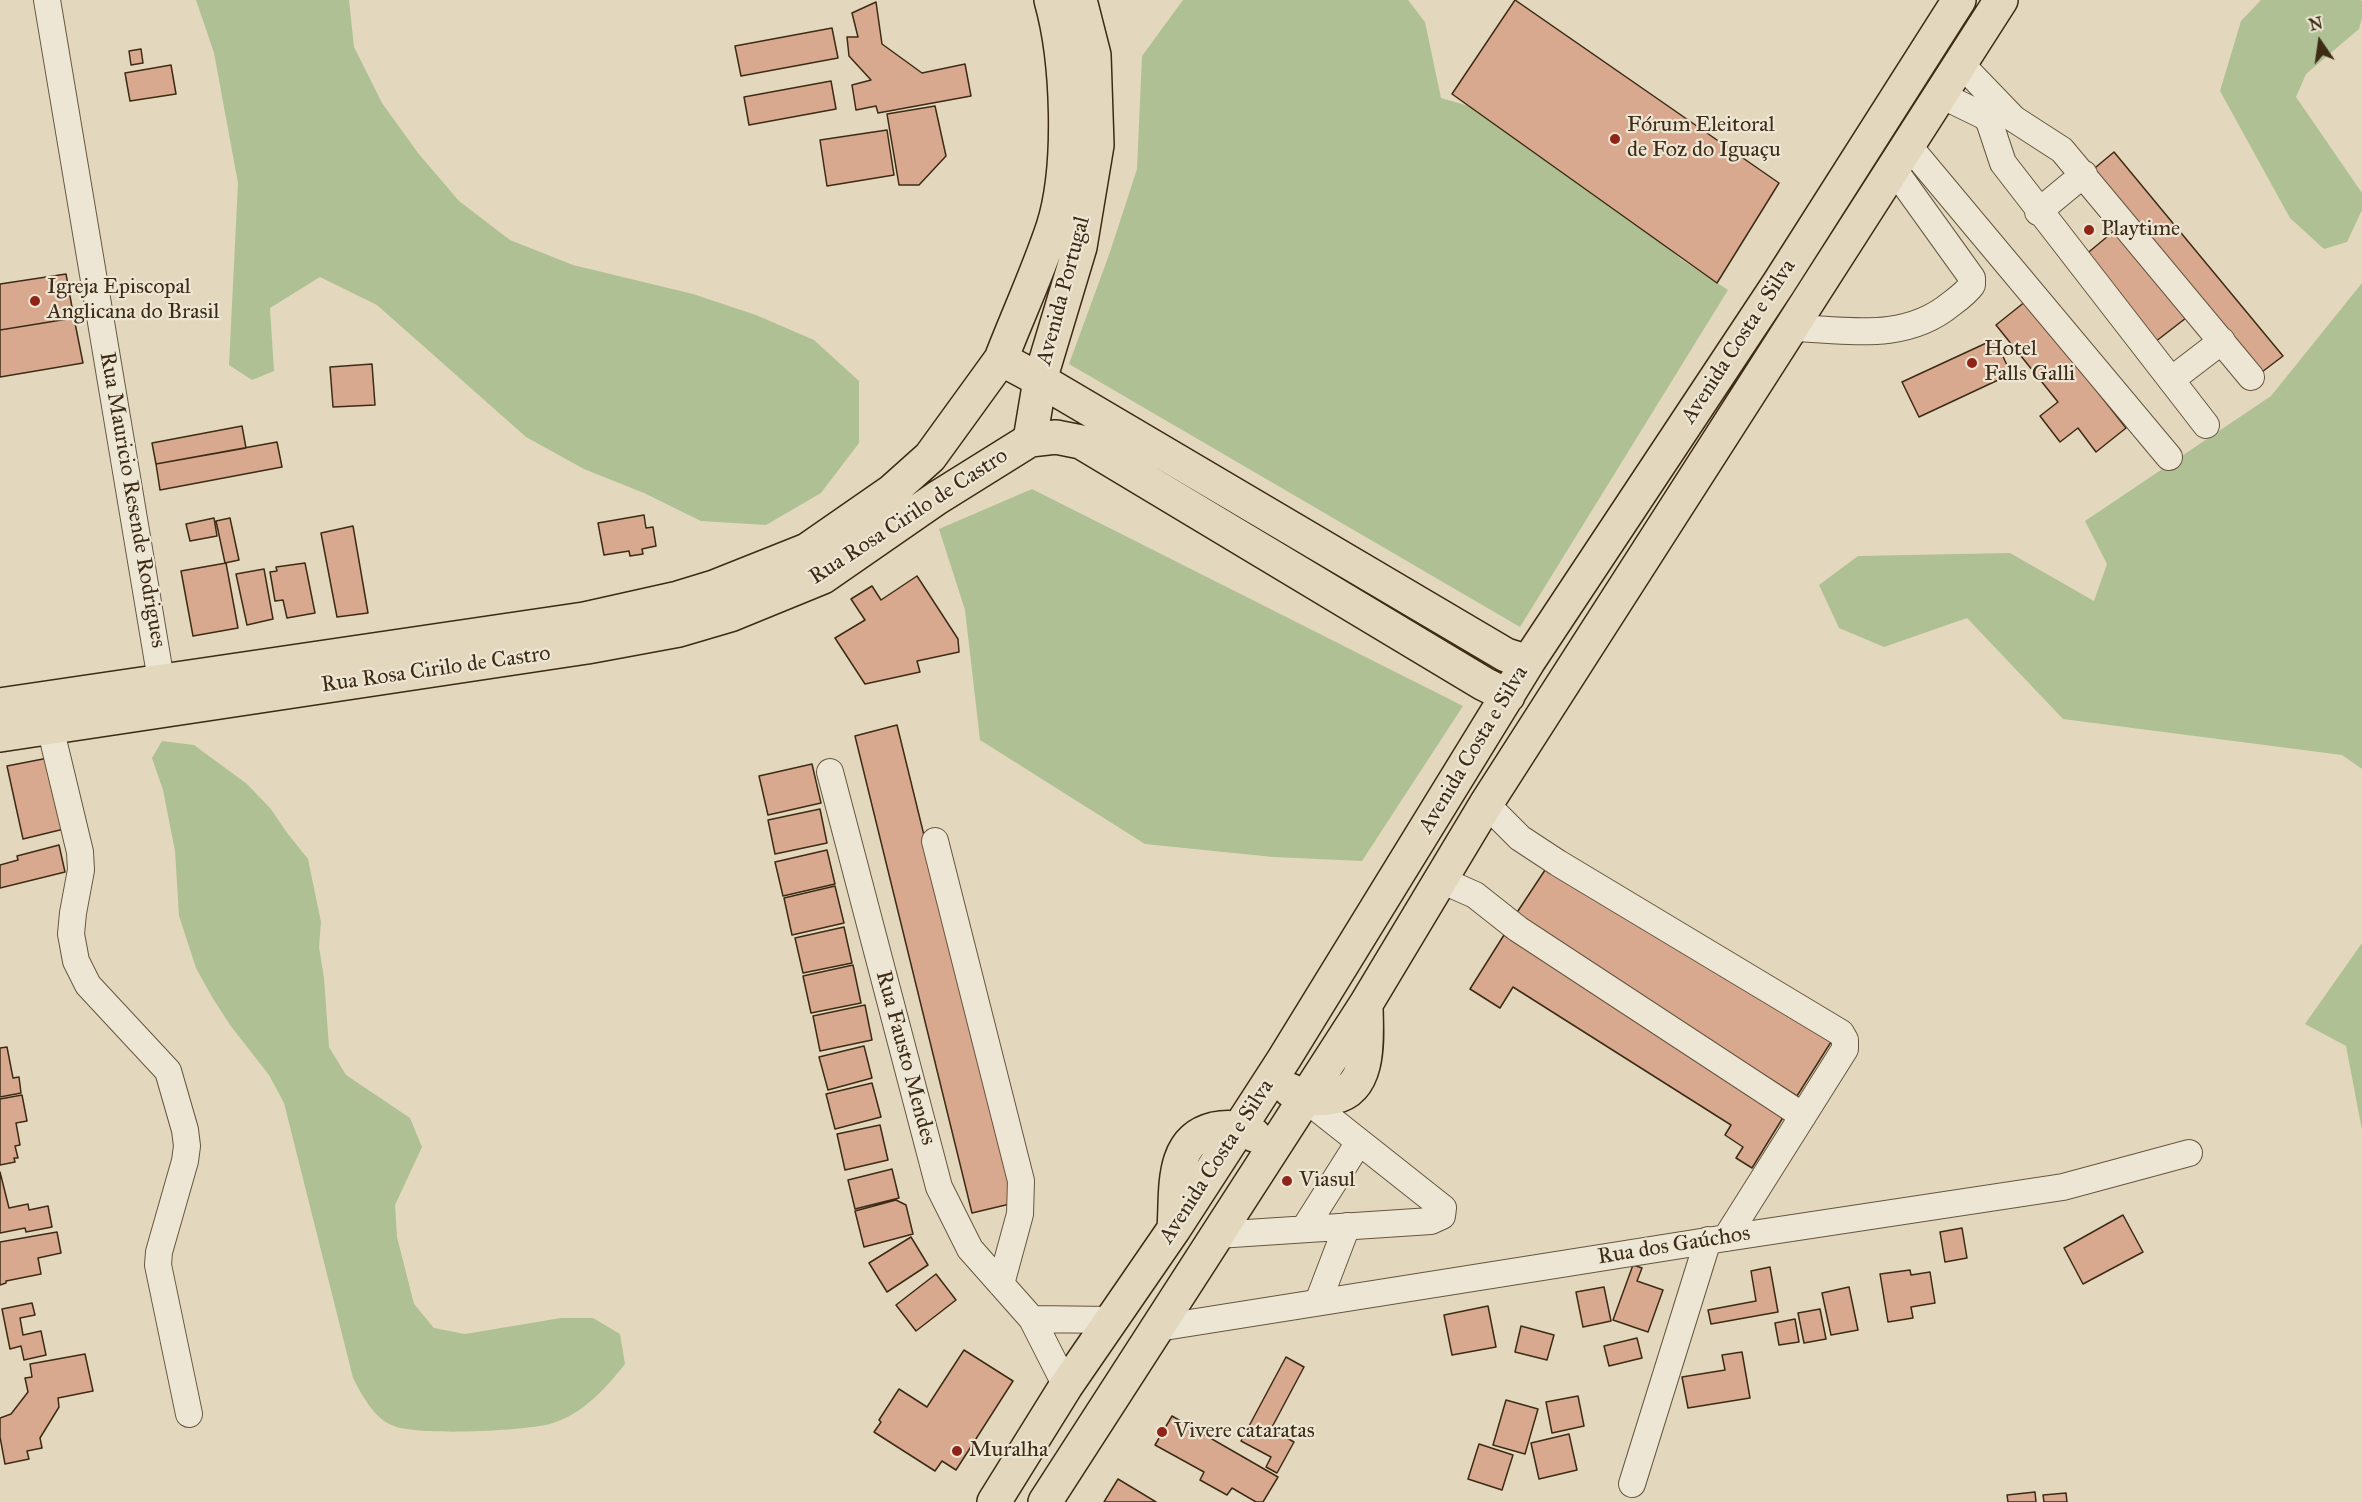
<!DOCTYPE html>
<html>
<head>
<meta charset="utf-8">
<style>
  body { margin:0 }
  #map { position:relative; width:2362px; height:1502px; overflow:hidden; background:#e3d8bd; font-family:"IM FELL Great Primer",serif }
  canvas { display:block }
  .north { position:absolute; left:2290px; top:12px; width:60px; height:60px; -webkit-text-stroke:4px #ede6d4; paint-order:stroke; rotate:347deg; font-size:16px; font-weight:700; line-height:24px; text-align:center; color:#3d2b15 }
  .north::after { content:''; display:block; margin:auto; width:21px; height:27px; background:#3d2b15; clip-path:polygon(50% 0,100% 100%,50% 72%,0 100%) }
</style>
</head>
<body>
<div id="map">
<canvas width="2362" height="1502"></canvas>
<div class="north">N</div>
</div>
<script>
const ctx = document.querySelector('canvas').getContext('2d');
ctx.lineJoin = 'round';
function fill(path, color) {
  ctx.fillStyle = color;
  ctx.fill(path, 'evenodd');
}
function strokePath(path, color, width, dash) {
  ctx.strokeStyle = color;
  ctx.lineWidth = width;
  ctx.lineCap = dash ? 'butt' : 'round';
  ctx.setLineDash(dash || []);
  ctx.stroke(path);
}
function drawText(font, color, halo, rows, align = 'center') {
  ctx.font = font + ' "IM FELL Great Primer",serif';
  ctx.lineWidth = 4.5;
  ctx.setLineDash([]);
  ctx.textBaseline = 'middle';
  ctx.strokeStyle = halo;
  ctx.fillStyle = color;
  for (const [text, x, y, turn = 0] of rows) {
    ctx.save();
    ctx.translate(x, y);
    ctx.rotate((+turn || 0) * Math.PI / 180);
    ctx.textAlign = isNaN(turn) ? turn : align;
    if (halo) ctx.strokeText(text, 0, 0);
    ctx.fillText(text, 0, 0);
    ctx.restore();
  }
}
fill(new Path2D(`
  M196 0H349L354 47 382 103 418 153 459 201 510 240 573 265 693 294 756 315 814 340 859 381V443L821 493 766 525 701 521 644 493 584 469 526 437 377 305 320 277 270 308 274 371 252 380 229 365 238 183 214 53Z
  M1183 0H1408L1425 22 1441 98 1518 120 1580 176 1682 260 1728 290 1520 627 1069 364 1110 252 1137 169 1142 56Z
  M2261 0H2361L2362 2V18L2359 29 2306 74 2296 97 2362 193V210L2347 242 2324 249 2290 218 2220 91 2241 21Z
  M2362 283V769L2342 755 2063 719 1967 618 1884 647 1839 628 1819 585 1858 556 2010 553 2094 601 2107 564 2085 521 2271 396Z
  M1032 489 1463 706 1362 861 1273 857 1145 844 980 740 965 610 939 529Z
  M162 741 194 745 247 784 270 808 288 834 308 859 321 922 319 947 324 978 329 1047 346 1075 410 1118 422 1147 395 1205 397 1237 414 1304 434 1328 465 1334 561 1318H593L620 1334 625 1364C606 1388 582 1415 550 1424 523 1431 419 1436 394 1426 374 1419 362 1395 353 1378L284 1103 269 1075 230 1025 212 997 196 968 179 916 175 851 163 790 152 758Z
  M2362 943V1130L2346 1046 2305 1024Z`), '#afc094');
const building = new Path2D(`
  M1515 0 1779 183 1717 283 1452 94Z
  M876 2 882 44 922 73 965 64 971 96 878 113 876 106 856 110 852 85 871 80 849 56 847 37H858L852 13Z
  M832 28 838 58 741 76 735 46Z
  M141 49 143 63 131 65 129 51Z
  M171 65 176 94 130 101 125 73Z
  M831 81 836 109 749 125 744 97Z
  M935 106 946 156 919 185H899L887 114Z
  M887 130 894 175 827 186 820 140Z
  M2114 152 2283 356 2258 375 2090 172Z
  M2114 231 2186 318 2155 342 2084 256Z
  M66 274 74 318 0 330V284Z
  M2026 301 2126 428 2096 452 2078 428 2060 442 2040 416 2058 402 1996 325Z
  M74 318 83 363 0 377V330Z
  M1995 339 2011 374 1919 417 1902 382Z
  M372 364 375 405 333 407 330 367Z
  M242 426 246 448 156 464 152 443Z
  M277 442 282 467 160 490 156 464Z
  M644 515 646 528 653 527 656 546 642 549 643 554 630 556 629 551 604 555 598 523Z
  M214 518 217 536 190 541 186 524Z
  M230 518 239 560 225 563 216 521Z
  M353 526 368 613 337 617 321 533Z
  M226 563 238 628 193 636 181 571Z
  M305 563 315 613 287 618 283 600 275 601 270 572 277 571 276 567Z
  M264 569 273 619 247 625 236 574Z
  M917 576 958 639 959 652 917 661 920 672 865 684 835 638 865 620 851 599 872 586 881 600Z
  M897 725 1014 1203 972 1213 855 736Z
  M48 758 64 829 23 839 7 766Z
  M812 764 821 803 768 815 759 776Z
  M820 809 827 843 775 854 768 820Z
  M59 845 65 872 0 888V865L18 860 17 856Z
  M827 850 835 884 783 896 775 862Z
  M1549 864 1831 1042 1797 1096 1514 917Z
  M835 886 844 923 792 935 784 898Z
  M844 927 852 963 803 973 795 938Z
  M1504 935 1784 1116 1752 1168 1736 1158 1743 1147 1725 1135 1731 1125 1513 987 1500 1008 1470 989Z
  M853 965 861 1003 811 1013 803 976Z
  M865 1005 872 1040 820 1051 813 1016Z
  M864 1046 872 1078 828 1090 819 1057Z
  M7 1047 13 1078 19 1077 21 1093 0 1097V1048Z
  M872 1083 881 1117 835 1129 826 1094Z
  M22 1095 27 1121 16 1123 20 1145 15 1146 18 1158H14L15 1162 0 1165V1099Z
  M880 1125 888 1160 845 1170 837 1134Z
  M892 1169 899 1198 855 1209 848 1180Z
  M0 1172 9 1208 28 1204 29 1210 48 1206 52 1227 26 1232 25 1228 0 1233Z
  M896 1200 906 1205 913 1234 864 1247 855 1211Z
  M2123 1215 2143 1252 2083 1284 2064 1248Z
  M1962 1228 1967 1258 1945 1262 1940 1232Z
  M57 1232 61 1253 38 1258 41 1274 6 1281V1283L0 1285V1242Z
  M911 1237 928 1265 887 1292 869 1263Z
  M1633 1265 1642 1268 1637 1281 1663 1290 1648 1332 1613 1320Z
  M1770 1267 1778 1312 1711 1324 1708 1310 1756 1301 1751 1271Z
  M1910 1270 1911 1275 1930 1272 1935 1303 1911 1307 1913 1318 1888 1322 1880 1274Z
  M936 1274 956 1300 916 1331 896 1305Z
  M1604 1287 1611 1321 1583 1327 1576 1292Z
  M1849 1287 1858 1330 1831 1335 1822 1293Z
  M32 1303 35 1315 20 1318 23 1335 41 1331 46 1355 24 1360 21 1346 10 1349 2 1309Z
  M1488 1306 1496 1347 1452 1355 1444 1315Z
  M1820 1309 1826 1339 1804 1343 1798 1313Z
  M1795 1319 1799 1342 1779 1345 1775 1323Z
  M1521 1326 1554 1335 1547 1360 1515 1352Z
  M1637 1338 1642 1358 1609 1366 1604 1346Z
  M964 1350 1013 1381 956 1470 942 1461 935 1471 874 1432 881 1422 879 1420 899 1389 927 1407Z
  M1742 1352 1750 1398 1688 1408 1682 1377 1725 1370 1722 1355Z
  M85 1354 93 1391 58 1398 59 1407 40 1438 42 1448 27 1451 29 1459 5 1464 0 1437V1418L11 1414 28 1392 25 1378 32 1377 30 1364Z
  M1286 1357 1304 1367 1271 1429 1294 1442 1277 1473 1266 1467 1271 1457 1241 1441Z
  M1578 1396 1584 1426 1552 1433 1546 1402Z
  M1506 1400 1538 1409 1525 1454 1493 1445Z
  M1172 1416 1278 1477 1263 1502H1256L1232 1488 1227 1495 1200 1480 1204 1472 1155 1445Z
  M1569 1434 1577 1470 1539 1479 1531 1443Z
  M1479 1444 1513 1455 1502 1490 1468 1479Z
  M1118 1479 1156 1502H1104Z
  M2035 1492 2036 1502H2008L2007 1495Z
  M2066 1493 2067 1502H2044L2043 1495Z`);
fill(building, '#d8a98e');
strokePath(building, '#3d2b15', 1.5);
const minor = new Path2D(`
  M47 0 164 698
  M1961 64 2014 119 2062 150 2251 377
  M1941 95 1984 116 1989 121 2003 163 2206 425
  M1908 145 2169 457
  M2038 212 2084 174
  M1793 328C1849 330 1905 342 1951 304 1959 298 1966 293 1972 285V278L1893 168
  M2171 380 2222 341
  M50 727 80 852 81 870 73 913 71 934 76 961 88 985 168 1071 185 1130 187 1146 185 1161 159 1252 158 1265 189 1414
  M830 772 939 1187 970 1249 1032 1319 1066 1386
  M1486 804 1520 838 1558 863 1841 1033 1845 1040V1049L1726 1238
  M935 841 1021 1181 1020 1214 1001 1284
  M1439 879 1475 895 1518 929 1803 1116
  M1304 1229 1359 1142
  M1217 1235 1431 1221 1442 1216 1443 1208 1304 1098
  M1318 1302 1347 1226
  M1032 1319 1112 1320
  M1158 1328 1726 1238 2063 1187 2189 1153
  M1632 1484 1708 1240`);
const major = new Path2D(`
  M1001 359C1018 315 1038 272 1053 227 1072 167 1068 60 1051 0
  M1030 440 1040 380 1080 247 1097 145 1094 55 1080 0
  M0 705 584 619 678 598 714 587 807 550 892 491 930 457 1001 359 1040 380 1506 655 1528 662
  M0 735 587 647 679 630 730 615 823 577 937 498 1030 440 1056 437 1081 442 1484 684 1508 696
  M1290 1090C1305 1098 1317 1101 1334 1097 1373 1088 1366 1034 1366 1004
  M1174 1228C1177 1192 1169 1140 1214 1129 1228 1126 1242 1127 1254 1135
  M994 1502 1066 1386 1174 1229 1284 1059 1528 662 1779 283 1959 0
  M1045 1502 1366 1004 1486 804 2001 0`);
strokePath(minor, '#66563f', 28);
strokePath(major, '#3d2b15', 36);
strokePath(minor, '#ede6d4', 26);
strokePath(major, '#e3d8bd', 33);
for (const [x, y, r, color] of [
  [1615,139,6,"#8f2418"],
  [2089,230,6,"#8f2418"],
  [35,301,6,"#8f2418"],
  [1972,363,6,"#8f2418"],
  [1287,1181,6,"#8f2418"],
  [1162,1432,6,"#8f2418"],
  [957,1451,6,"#8f2418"]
]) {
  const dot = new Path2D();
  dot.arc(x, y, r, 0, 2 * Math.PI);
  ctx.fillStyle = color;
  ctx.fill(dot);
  strokePath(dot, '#ede6d4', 2);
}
drawText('22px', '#3d2b15', '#ede6d4', [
  ["Fórum Eleitoral",1627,126],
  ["de Foz do Iguaçu",1627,151],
  ["Playtime",2101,230],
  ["Igreja Episcopal",47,288],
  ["Anglicana do Brasil",47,313],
  ["Hotel",1984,350],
  ["Falls Galli",1984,375],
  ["Viasul",1299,1181],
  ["Vivere cataratas",1174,1432],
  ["Muralha",969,1451]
], 'left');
drawText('22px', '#3d2b15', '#ede6d4', [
  ["Avenida Portugal",1064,291,-75],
  ["Avenida Costa e Silva",1739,342,-57],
  ["Rua Mauricio Resende Rodrigues",132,500,80],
  ["Rua Rosa Cirilo de Castro",909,517,-33],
  ["Rua Rosa Cirilo de Castro",436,670,-8],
  ["Avenida Costa e Silva",1474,750,-59],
  ["Rua Fausto Mendes",905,1058,75],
  ["Avenida Costa e Silva",1217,1162,-57],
  ["Rua dos Gaúchos",1674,1246,-9]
]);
</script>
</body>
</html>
